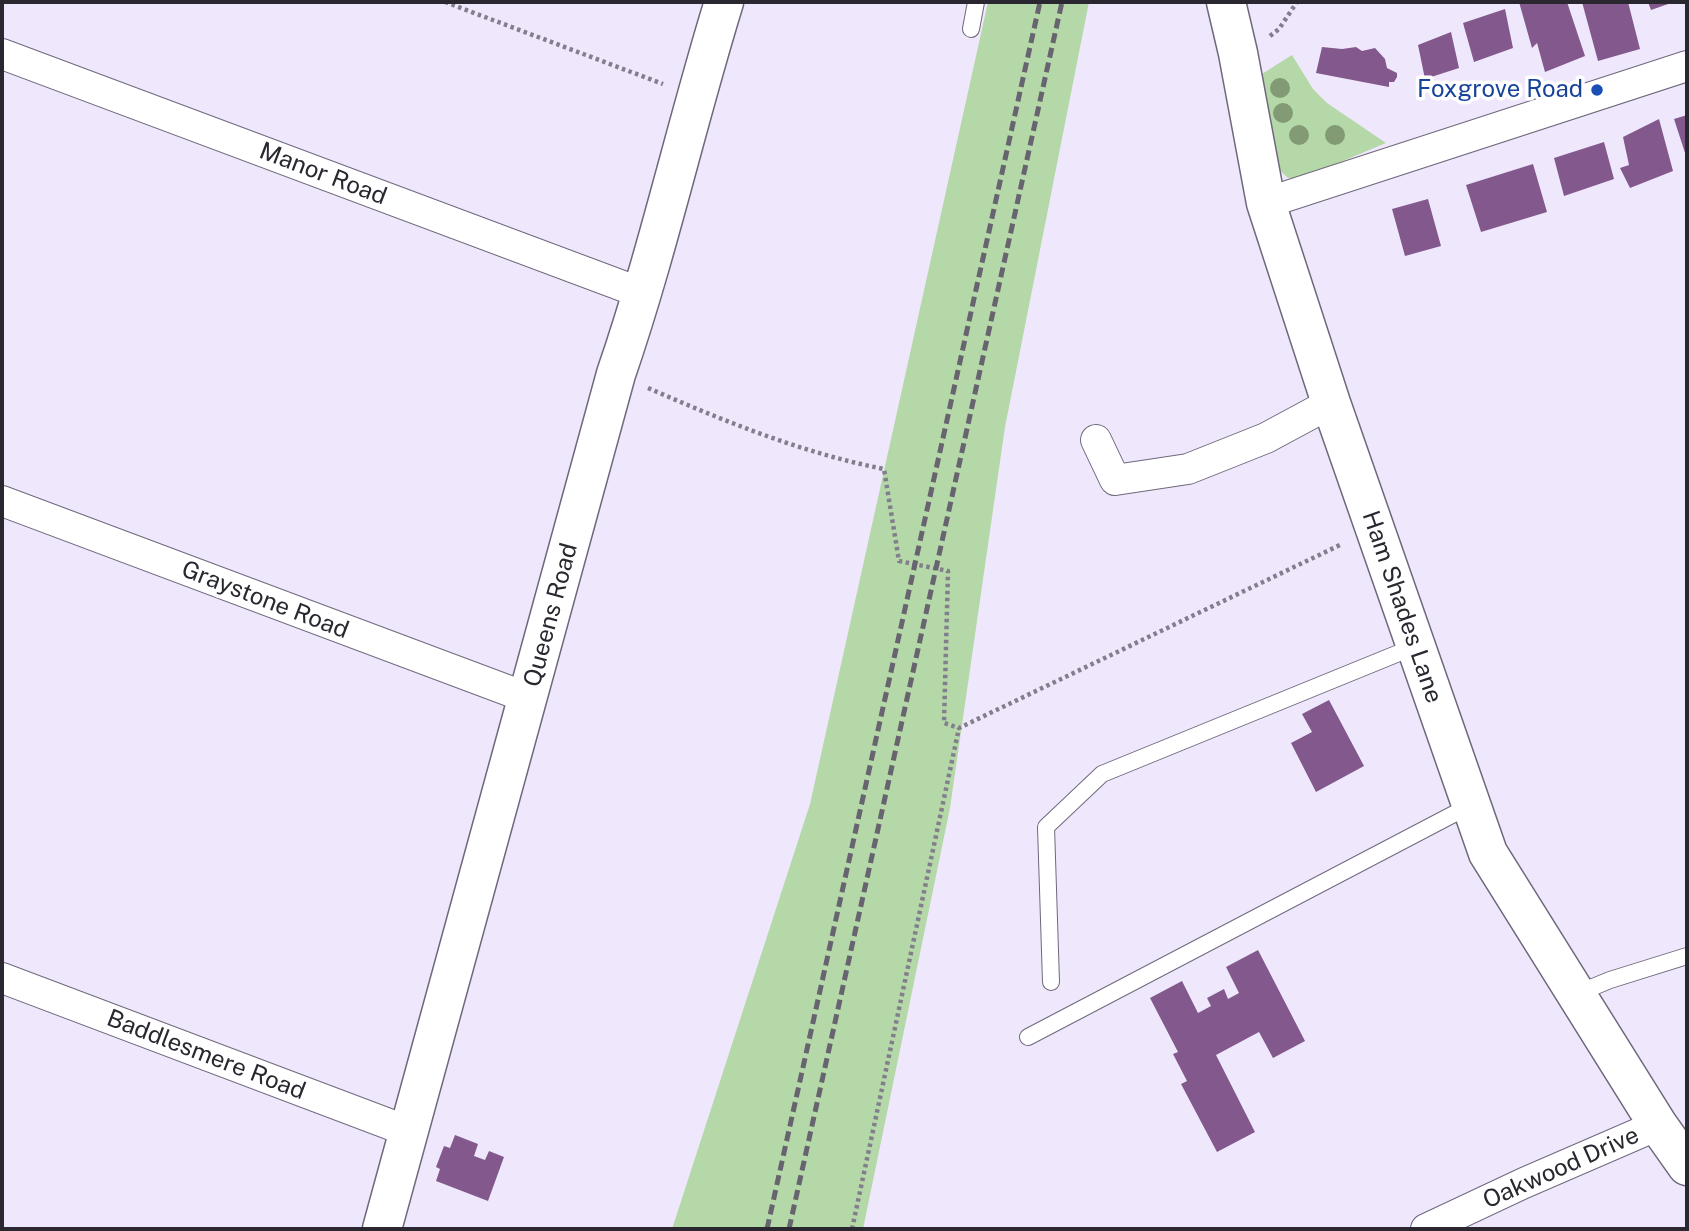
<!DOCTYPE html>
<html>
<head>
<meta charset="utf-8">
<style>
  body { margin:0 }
  #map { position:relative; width:1689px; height:1231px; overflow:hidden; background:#efe8fc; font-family:"Public Sans",sans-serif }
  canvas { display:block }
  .frame { position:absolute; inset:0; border:4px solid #2a2730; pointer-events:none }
</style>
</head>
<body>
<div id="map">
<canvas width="1689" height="1231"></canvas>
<div class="frame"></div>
</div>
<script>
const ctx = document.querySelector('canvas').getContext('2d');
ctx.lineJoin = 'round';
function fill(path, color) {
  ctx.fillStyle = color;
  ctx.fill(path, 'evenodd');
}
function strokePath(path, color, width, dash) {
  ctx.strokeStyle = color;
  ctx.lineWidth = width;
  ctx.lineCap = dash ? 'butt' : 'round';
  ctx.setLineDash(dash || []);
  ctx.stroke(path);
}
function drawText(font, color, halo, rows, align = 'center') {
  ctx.font = font + ' "Public Sans",sans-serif';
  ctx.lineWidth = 7;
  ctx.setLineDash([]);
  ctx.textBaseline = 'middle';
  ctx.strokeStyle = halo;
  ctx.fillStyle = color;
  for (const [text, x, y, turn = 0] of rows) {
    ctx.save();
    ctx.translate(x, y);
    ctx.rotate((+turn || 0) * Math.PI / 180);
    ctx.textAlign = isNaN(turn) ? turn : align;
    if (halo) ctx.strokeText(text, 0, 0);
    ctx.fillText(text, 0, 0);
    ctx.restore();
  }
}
fill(new Path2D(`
  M988 2H1089L1005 427 950 808 863 1229H672L810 804Z
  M1292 55 1313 89 1327 103 1386 143 1302 178H1288L1276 167 1254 79Z`), '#b5d8a8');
fill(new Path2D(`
  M1519 2H1567L1585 56 1545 72 1537 43 1532 48Z
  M1582 2H1628L1640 49 1598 61Z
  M1648 2H1674L1651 10Z
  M1505 9 1513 48 1474 62 1463 23Z
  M1451 32 1459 68 1425 79 1418 45Z
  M1322 47 1342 49 1356 47 1362 51 1375 48 1385 59 1387 68 1397 73V77L1394 82H1389V87L1316 73Z
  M1687 115V159L1674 119Z
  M1659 119 1673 171 1630 188 1620 168 1629 165 1623 137Z
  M1604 142 1614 179 1564 196 1554 158Z
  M1533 164 1547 212 1481 232 1466 185Z
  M1428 199 1441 246 1405 256 1392 209Z
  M1329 700 1364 766 1316 792 1291 743 1312 732 1302 714Z
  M1258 950 1305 1041 1273 1058 1259 1032 1216 1055 1255 1132 1217 1152 1181 1084 1187 1081 1173 1054 1178 1052 1150 998 1182 981 1198 1013 1211 1006 1207 998 1224 989 1228 999 1239 993 1226 967Z
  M455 1135 478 1144 474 1156 485 1160 489 1151 504 1157 488 1201 436 1181 440 1169 436 1167 444 1146 450 1148Z`), '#83588d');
const lane = new Path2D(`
  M971 29 976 2
  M1051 982 1046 827 1102 774 1416 646
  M1576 994 1610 980 1687 956
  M1028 1037 1471 805`);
const street = new Path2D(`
  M2 54 644 294
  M1266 203 1687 66
  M1096 440 1115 480 1188 469 1266 438 1331 403
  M2 501 528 698
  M2 978 410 1132
  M1426 1229 1524 1183 1658 1125`);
const secondary = new Path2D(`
  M1226 2 1238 53 1266 203 1331 403 1488 853 1658 1125 1687 1166
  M382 1229 616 374C658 252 686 125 724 2`);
strokePath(lane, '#6f687d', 18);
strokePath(street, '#6f687d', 32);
strokePath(secondary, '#6f687d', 41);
strokePath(new Path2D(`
  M445 2 663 84
  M1270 36 1279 29 1297 2
  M648 388C724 421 802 453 884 469L899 561 948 571 944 723 959 728 1342 544
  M852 1229 959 728`), '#837e8c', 4.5, [3.5, 3.5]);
strokePath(lane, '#fff', 16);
strokePath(street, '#fff', 30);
strokePath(secondary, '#fff', 38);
strokePath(new Path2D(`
  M767 1229 1040 2
  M789 1229 1062 2`), '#67636f', 5, [10, 5]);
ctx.fillStyle = '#829b75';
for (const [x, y] of [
  [1280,88],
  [1283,113],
  [1299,135],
  [1335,135]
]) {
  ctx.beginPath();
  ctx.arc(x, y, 10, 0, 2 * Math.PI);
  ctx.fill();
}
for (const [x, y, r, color] of [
  [1597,90,7,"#1a4fb4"]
]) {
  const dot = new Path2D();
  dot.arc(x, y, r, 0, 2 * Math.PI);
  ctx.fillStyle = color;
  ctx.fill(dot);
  strokePath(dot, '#fff', 2.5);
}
drawText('24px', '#164399', '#fff', [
  ["Foxgrove Road",1583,90]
], 'right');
drawText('24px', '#2a2730', '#fff', [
  ["Manor Road",323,174,21],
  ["Graystone Road",265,600,21],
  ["Ham Shades Lane",1402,607,71],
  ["Queens Road",551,615,-75],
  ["Baddlesmere Road",206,1055,21],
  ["Oakwood Drive",1561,1168,-24]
]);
</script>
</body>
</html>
